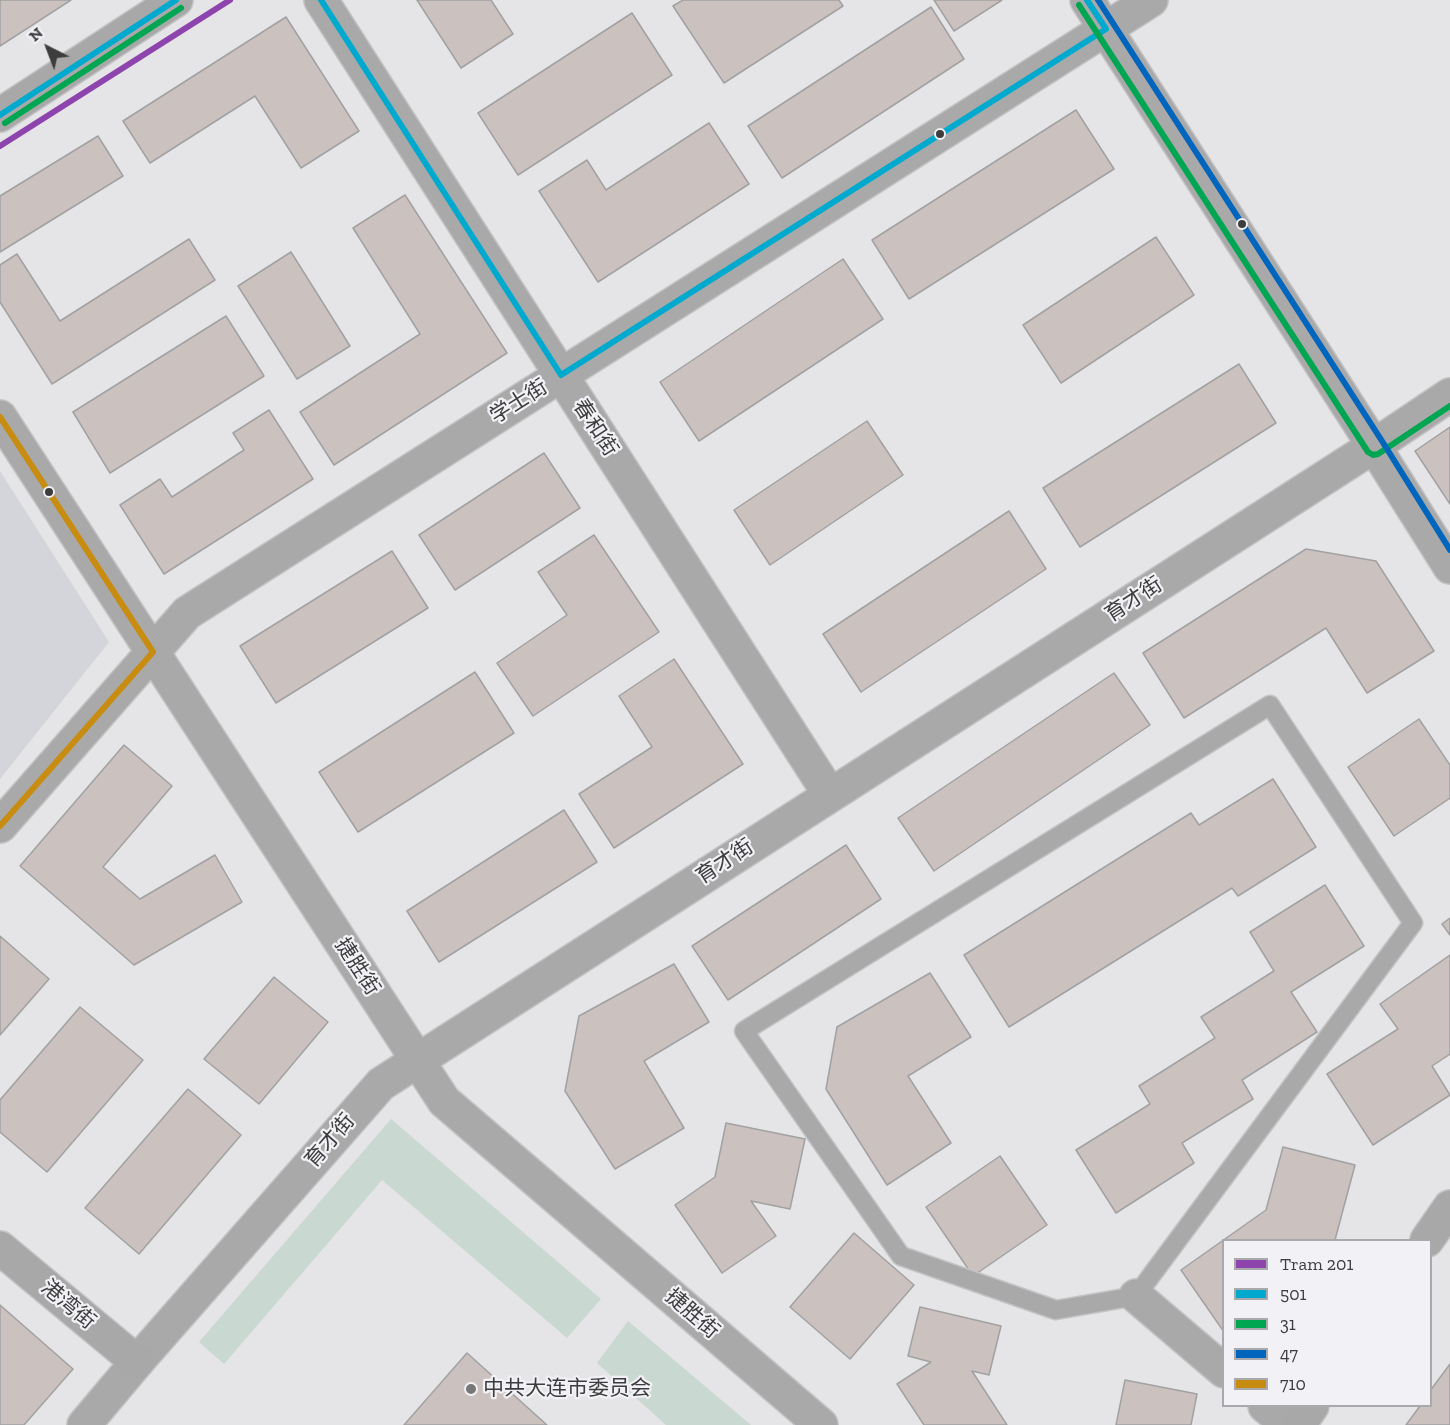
<!DOCTYPE html>
<html>
<head>
<meta charset="utf-8">
<style>
  body { margin:0 }
  #map { position:relative; width:1450px; height:1425px; overflow:hidden; background:#e5e5e7; font-family:"Zilla Slab",serif }
  canvas { display:block }
  .legend { position:absolute; left:1222px; top:1239px; width:210px; height:168px; box-sizing:border-box; background:#f1f1f6; border:2px solid #a9a9ac; margin:0; padding:8px 10px; list-style:none; font-size:18px; color:#3d3d3e }
  .legend li { display:flex; align-items:center; gap:12px; height:30px }
  .legend b { width:30px; border:2px solid #a9a9ac }
  .north { position:absolute; left:18px; top:18px; width:60px; height:60px; -webkit-text-stroke:4px #f1f1f6; paint-order:stroke; rotate:318deg; font-size:16px; font-weight:700; line-height:24px; text-align:center; color:#3d3d3e }
  .north::after { content:''; display:block; margin:auto; width:21px; height:27px; background:#3d3d3e; clip-path:polygon(50% 0,100% 100%,50% 72%,0 100%) }
</style>
</head>
<body>
<div id="map">
<canvas width="1450" height="1425"></canvas>
<ul class="legend">
<li><b style="height:8px;background:#8e44ad"></b>Tram 201</li>
<li><b style="height:8px;background:#00a9ce"></b>501</li>
<li><b style="height:8px;background:#00a651"></b>31</li>
<li><b style="height:8px;background:#0065bd"></b>47</li>
<li><b style="height:8px;background:#c88c10"></b>710</li>
</ul>
<div class="north">N</div>
</div>
<script>
const ctx = document.querySelector('canvas').getContext('2d');
ctx.lineJoin = 'round';
function fill(path, color) {
  ctx.fillStyle = color;
  ctx.fill(path, 'evenodd');
}
function strokePath(path, color, width, dash) {
  ctx.strokeStyle = color;
  ctx.lineWidth = width;
  ctx.lineCap = dash ? 'butt' : 'round';
  ctx.setLineDash(dash || []);
  ctx.stroke(path);
}
function drawText(font, color, halo, rows, align = 'center') {
  ctx.font = font + ' "Zilla Slab","Noto Sans SC",serif';
  ctx.lineWidth = 4.5;
  ctx.setLineDash([]);
  ctx.textBaseline = 'middle';
  ctx.strokeStyle = halo;
  ctx.fillStyle = color;
  for (const [text, x, y, turn = 0] of rows) {
    ctx.save();
    ctx.translate(x, y);
    ctx.rotate((+turn || 0) * Math.PI / 180);
    ctx.textAlign = isNaN(turn) ? turn : align;
    if (halo) ctx.strokeText(text, 0, 0);
    ctx.fillText(text, 0, 0);
    ctx.restore();
  }
}
fill(new Path2D(`
  M0 471 109 642 0 779Z`), '#d4d4db');
fill(new Path2D(`
  M391 1119 601 1299 567 1338 382 1180 224 1364 199 1342Z
  M628 1321 751 1425H666L597 1363Z`), '#c9d8d0');
const building = new Path2D(`
  M0 0H71L0 46Z
  M417 0H491L513 34 461 68Z
  M683 0H839L843 6 724 83 673 6Z
  M934 0H1002L954 31Z
  M931 7 964 59 782 178 748 126Z
  M632 13 672 75 518 175 478 113Z
  M286 17 359 131 301 168 255 96 150 163 123 121Z
  M1076 110 1114 169 909 299 872 240Z
  M709 123 749 184 598 282 539 191 587 160 606 190Z
  M98 136 123 176 0 252V196Z
  M405 195 507 353 334 465 300 412 420 334 353 228Z
  M1156 237 1194 295 1061 383 1023 325Z
  M189 239 215 280 52 384 0 302V265L17 254 60 321Z
  M291 252 350 346 297 379 238 286Z
  M843 259 883 319 699 441 660 382Z
  M226 316 264 376 110 473 73 412Z
  M1239 364 1276 423 1080 547 1043 488Z
  M269 410 313 479 164 574 120 505 160 479 172 497 244 450 233 433Z
  M867 421 903 475 770 565 734 510Z
  M1450 427V504L1415 451Z
  M544 453 580 508 455 590 419 535Z
  M1009 511 1046 569 861 692 823 634Z
  M594 535 659 632 533 716 497 663 567 615 538 572Z
  M1306 549 1376 561 1434 651 1367 693 1326 628 1184 718 1143 653Z
  M392 551 428 608 276 703 240 646Z
  M674 659 743 764 614 848 579 794 652 747 619 696Z
  M475 672 514 733 358 832 319 772Z
  M1114 673 1150 725 934 871 898 818Z
  M1419 719 1450 765V798L1394 836 1348 767Z
  M124 745 172 786 103 867 140 899 215 855 242 902 134 965 20 866Z
  M1273 779 1316 847 1238 896 1232 888 1009 1027 964 955 1191 813 1199 825Z
  M564 810 597 862 439 962 407 911Z
  M846 845 881 899 728 1000 692 946Z
  M1325 885 1364 946 1291 992 1317 1032 1242 1080 1253 1099 1182 1143 1194 1163 1116 1213 1076 1150 1150 1104 1139 1086 1215 1038 1201 1017 1274 971 1250 932Z
  M1450 918V935L1442 924Z
  M0 936 49 979 0 1035Z
  M1450 955V1054L1432 1066 1450 1095 1373 1145 1327 1074 1398 1029 1380 1004Z
  M674 964 709 1022 644 1061 684 1128 615 1169 565 1091 579 1016Z
  M930 973 971 1037 908 1076 951 1143 887 1185 826 1089 837 1027Z
  M274 977 328 1022 259 1104 204 1059Z
  M80 1007 143 1060 47 1172 0 1132V1100Z
  M188 1089 241 1135 139 1254 85 1208Z
  M726 1123 805 1139 790 1209 751 1201 776 1236 722 1273 675 1205 715 1177Z
  M1283 1147 1355 1165 1335 1240H1224V1332L1181 1270 1266 1210Z
  M1000 1156 1047 1225 973 1276 926 1207Z
  M854 1233 914 1285 850 1359 790 1307Z
  M0 1305 73 1369 24 1425H0Z
  M920 1307 1001 1326 989 1375 972 1371 1007 1425H924L897 1384 931 1362 908 1356Z
  M467 1353 547 1425H404Z
  M1450 1364V1425H1406L1420 1406H1430V1391Z
  M1125 1380 1197 1394 1191 1425H1116Z`);
fill(building, '#cbc2c0');
strokePath(building, '#a2a1a2', 1.5);
const lane = new Path2D(`
  M1270 705 1413 923 1136 1296 1056 1310 901 1256 744 1031Z`);
const street = new Path2D(`
  M321 0 830 795
  M1087 0 1374 446 1450 567
  M0 417 444 1101 821 1425
  M0 826 187 613 1151 0
  M1136 1296 1224 1371
  M1265 1406 1288 1425
  M84 1425 137 1362 381 1084 1374 446 1450 395`);
const secondary = new Path2D(`
  M0 115 176 0
  M1427 1240 1450 1207
  M0 1248 137 1362
  M1299 1425 1312 1406`);
strokePath(lane, '#c3c3c5', 21);
strokePath(street, '#c3c3c5', 36);
strokePath(secondary, '#c3c3c5', 36);
strokePath(lane, '#a9a9a9', 18);
strokePath(street, '#a9a9a9', 33);
strokePath(secondary, '#a9a8a8', 33);
strokePath(new Path2D(`
  M321 0 561 375 1106 29 1087 0
  M0 115 176 0`), '#00a9ce', 6);
strokePath(new Path2D(`
  M1079 5 1368 452 1373 455 1378 454 1450 406
  M5 123 181 8`), '#00a651', 6);
strokePath(new Path2D(`
  M1098 0 1382 441 1450 550`), '#0065bd', 6);
strokePath(new Path2D(`
  M0 417 153 652 0 826`), '#c88c10', 6);
strokePath(new Path2D(`
  M0 146 230 0`), '#8e44ad', 6);
for (const [x, y, r, color] of [
  [940,134,5,"#3d3d3e"],
  [1242,224,5,"#3d3d3e"],
  [49,492,5,"#3d3d3e"],
  [471,1389,6,"#787879"]
]) {
  const dot = new Path2D();
  dot.arc(x, y, r, 0, 2 * Math.PI);
  ctx.fillStyle = color;
  ctx.fill(dot);
  strokePath(dot, '#f1f1f6', 2);
}
drawText('21px', '#3d3d3e', '#f1f1f6', [
  ["学士街",519,402,-32],
  ["春和街",595,428,57],
  ["育才街",1134,600,-33],
  ["育才街",725,862,-33],
  ["捷胜街",357,967,57],
  ["育才街",330,1141,-49],
  ["港湾街",68,1305,40],
  ["捷胜街",692,1314,41]
]);
drawText('21px', '#3d3d3e', '#f1f1f6', [
  ["中共大连市委员会",483,1389]
], 'left');
</script>
</body>
</html>
